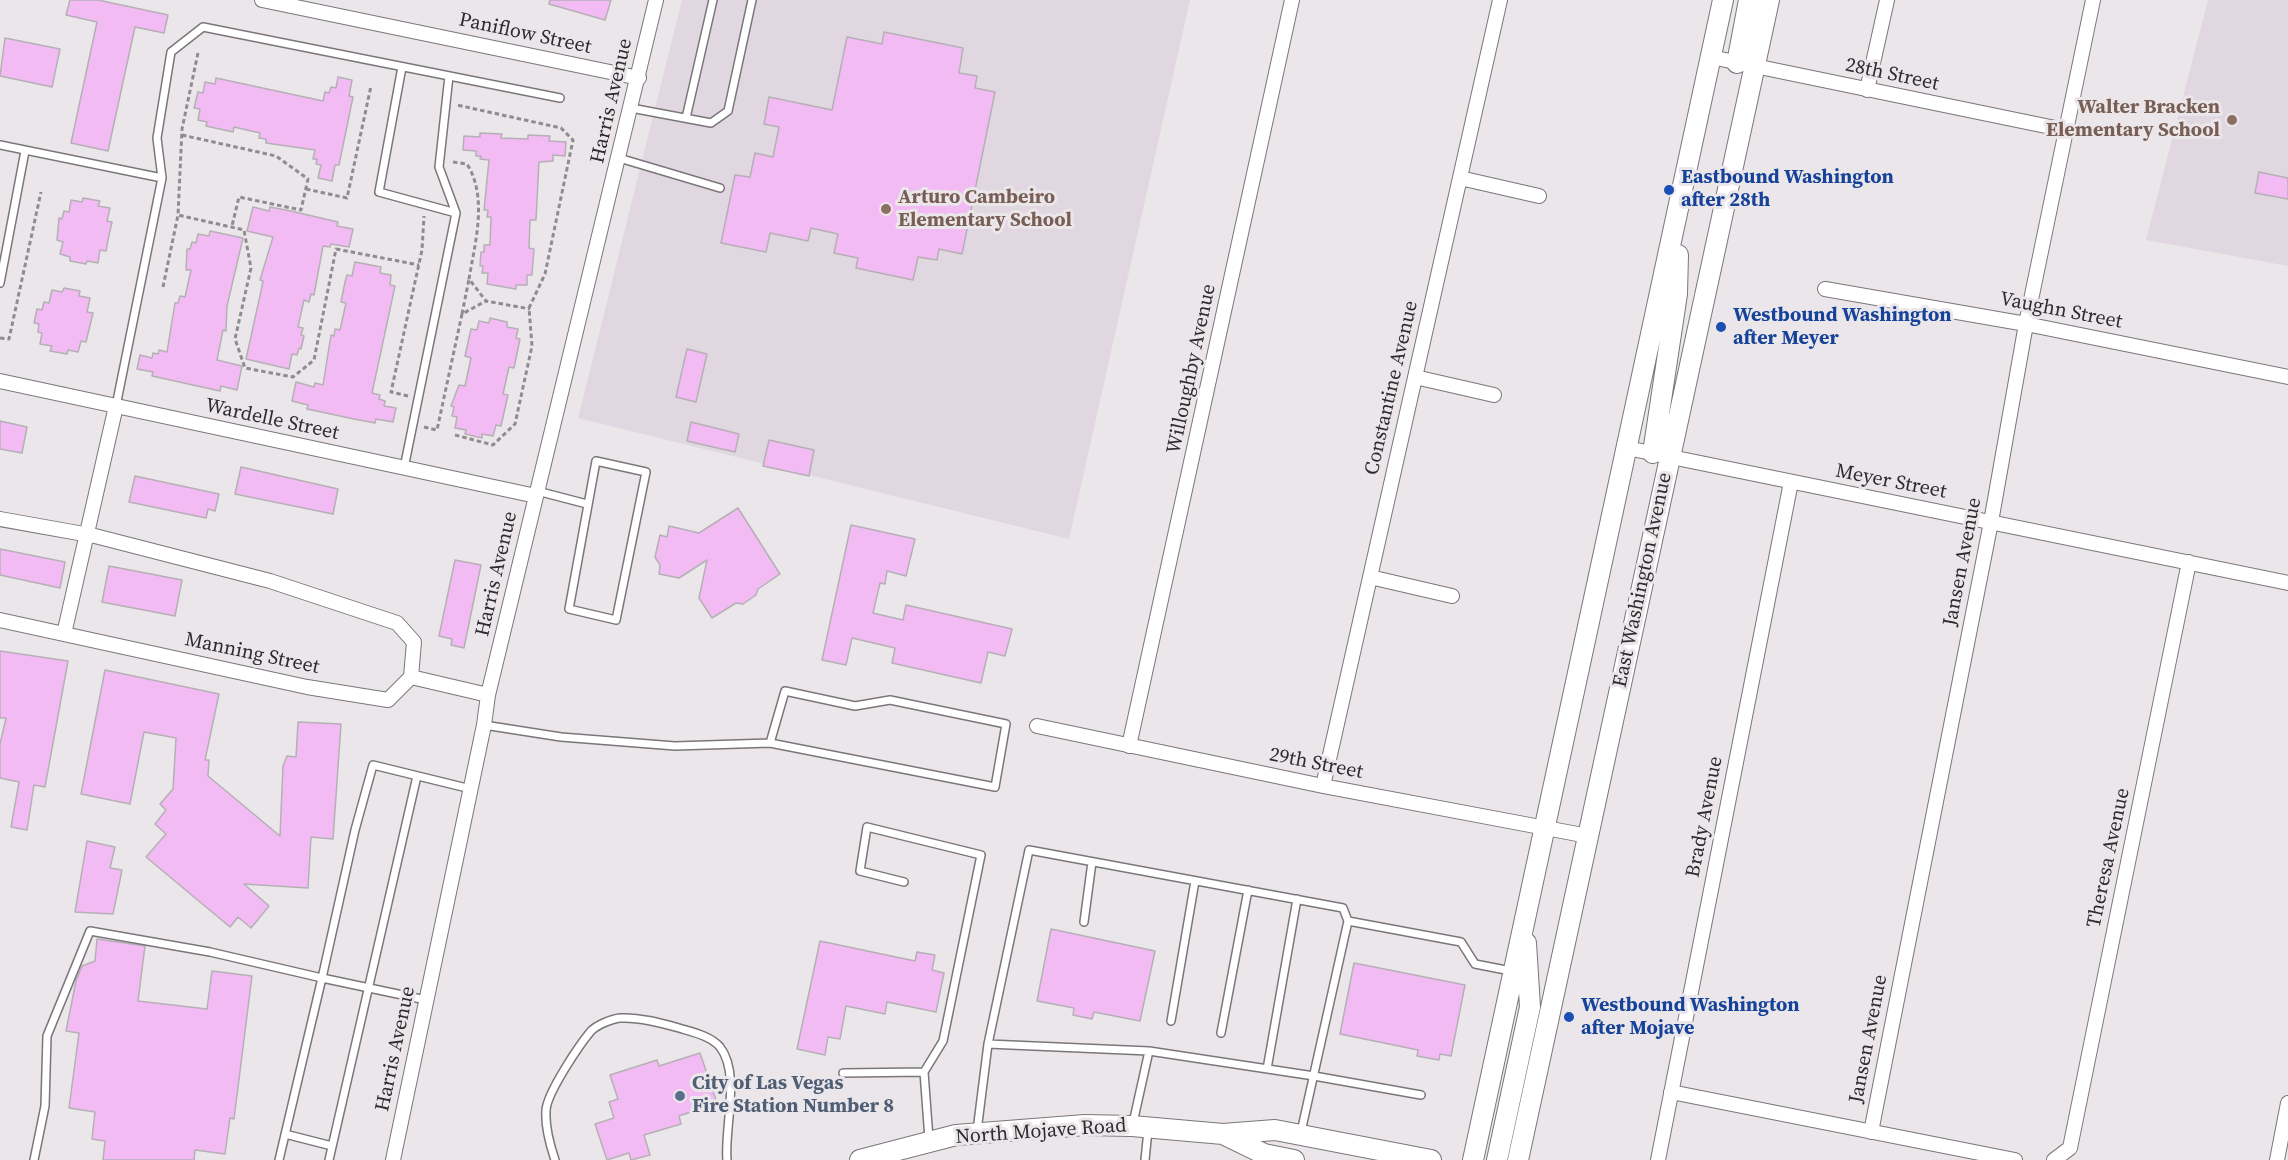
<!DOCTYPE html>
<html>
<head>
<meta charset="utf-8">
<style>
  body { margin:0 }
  canvas { display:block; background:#ebe6ea }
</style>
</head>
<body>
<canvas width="2288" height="1160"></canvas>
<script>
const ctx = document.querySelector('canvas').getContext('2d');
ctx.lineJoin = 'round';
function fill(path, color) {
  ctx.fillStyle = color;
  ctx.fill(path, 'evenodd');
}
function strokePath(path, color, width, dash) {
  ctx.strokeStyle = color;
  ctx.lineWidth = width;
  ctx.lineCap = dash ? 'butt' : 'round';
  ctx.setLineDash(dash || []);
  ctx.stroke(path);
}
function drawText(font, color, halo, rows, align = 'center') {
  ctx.font = font + ' "Source Serif 4",serif';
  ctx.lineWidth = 6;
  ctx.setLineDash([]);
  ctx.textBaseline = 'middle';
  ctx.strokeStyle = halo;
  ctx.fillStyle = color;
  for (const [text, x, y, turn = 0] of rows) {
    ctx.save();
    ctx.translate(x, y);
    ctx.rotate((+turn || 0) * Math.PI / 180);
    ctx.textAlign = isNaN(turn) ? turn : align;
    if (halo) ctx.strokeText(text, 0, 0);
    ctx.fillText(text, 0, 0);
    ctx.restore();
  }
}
fill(new Path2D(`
  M682 0H1190L1069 539 578 418Z
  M2208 0H2288V266L2146 240Z`), '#e1d7e1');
const building = new Path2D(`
  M70 0H98L168 15 164 33 135 27 108 151 71 143 97 22 66 15Z
  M550 0H611L605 20 549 4Z
  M884 32 963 48 959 73 977 76 975 88 995 92 962 254 939 249 937 260 918 257 913 280 856 268 858 258 834 253 838 234 811 228 808 241 770 233 766 252 721 243 735 175 750 177 755 153 773 157 779 127 764 124 769 97 832 110 847 37 882 44Z
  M5 38 60 49 52 87 0 76Z
  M338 77 352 80 349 96 353 97 339 165H335L332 181 318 178 321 165 316 164 317 159H313L315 150 266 143V139L259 138 260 133 234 127 233 132 206 126 207 122 198 120 200 109 194 108 198 92 203 93 205 82 215 84 216 78 323 101 325 92 329 93 331 87 336 88Z
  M480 133 502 134 501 138 528 139V135L550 136 549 141 566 142 565 156 553 155V161L539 162 536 220H530L529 248 534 249 532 275H527V285H516V289L487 284 488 273H482L483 266H480L481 252H484V245H490L491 217H487L488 210H484L489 160 480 159 481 156H476V151L463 150 464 136 480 137Z
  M2259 172 2288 178V199L2255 193Z
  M83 198 100 201 98 206 110 208 107 221 112 222 108 240 106 251 100 250 98 263 87 261 86 264 70 261V257L60 254 63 242 57 240 59 218 62 219 64 211 69 212 71 200 82 202Z
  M253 207 269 211 270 207 291 211 338 222 337 226 353 229 349 247 331 244 330 247 323 246 314 295 311 294 309 302 304 300 298 327 303 328 301 335 304 336 301 349 299 348 297 355 292 354 289 369 246 359 261 291 263 281 260 280 273 237 247 231Z
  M210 231 243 238 227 306 226 331 223 330 217 360 242 366 237 390 221 386 220 391 152 376 153 372 137 369 140 355 152 358 153 353 158 354 159 350 167 352 175 303H178L180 296 185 297 191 270H186L187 249H190L192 242 196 243 198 234 209 236Z
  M355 262 381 267 380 273 391 275 390 285 395 286 372 393 380 395 379 399 385 401 384 406 396 408 393 422 376 419 375 423 354 419 307 409 308 405 292 401 296 382 314 387 315 383 323 385 331 335 334 336 335 329 340 330 346 303 341 302 345 282 347 275 352 276Z
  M64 288 80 291 79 296 90 298 87 312 93 313 86 342 81 341 78 352 68 350 67 354 50 351 52 346 40 344 42 333 38 332 39 324 34 323 37 309 42 310 44 302 49 303 52 290 62 292Z
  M490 318 507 322V327L518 329 516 338 520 339 514 368 509 367 503 394 508 395 501 426 496 425 493 436 482 434V438L465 434 466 430 455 428 457 417 452 416 454 407 451 406 459 385 465 386 471 358 465 356 471 329 477 330 479 321 489 323Z
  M687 349 707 354 696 402 676 397Z
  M0 421 27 427 22 453 0 449Z
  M691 422 739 434 735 452 687 441Z
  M769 440 814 450 809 476 763 466Z
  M241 467 338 489 333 514 235 494Z
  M135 476 219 494 215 511 208 509 206 518 129 502Z
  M738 508 780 574 758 589 756 595 743 604 736 603 712 618 699 598 707 560 679 578 659 574 660 565 655 557 660 535 667 537 669 526 699 533Z
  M851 525 915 539 906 576 887 571 885 584 880 583 873 613 903 620 906 605 1012 629 1005 656 988 652 981 683 892 663 895 648 852 638 846 665 822 660Z
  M0 549 65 562 60 588 0 575Z
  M455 560 481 565 464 648 451 645 452 639 439 636Z
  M109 566 182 580 175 616 102 602Z
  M0 651 68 661 45 787 34 785 27 830 11 827 19 782 0 778V744L6 718H0Z
  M105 670 219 694 205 760H209L208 776 280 836 283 766 287 756 296 757 298 722 341 724 333 839 311 837 308 888 244 884 269 906 251 928 238 917 230 927 146 857 166 834 155 824 166 810 160 804 173 789 176 738 144 732 130 804 81 794Z
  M87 841 115 847 110 868 122 870 113 914 75 912Z
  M1051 929 1155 951 1140 1021 1094 1012 1092 1019 1073 1015 1074 1008 1037 1001Z
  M97 939 145 946 138 1001 207 1009 212 971 252 976 234 1119 230 1118 225 1154 195 1150 194 1160H103L105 1141 92 1139 95 1112 69 1108 79 1033 66 1031 76 981 82 966 95 961Z
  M820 941 915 961 917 952 935 955 932 970 944 973 936 1012 887 1002 885 1014 846 1006 840 1039 828 1037 825 1055 797 1049Z
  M1354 963 1465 985 1451 1056 1440 1054 1439 1060 1417 1056 1418 1050 1340 1034Z
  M700 1053 717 1103 679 1116 681 1124 644 1135 650 1155 631 1160 629 1153 607 1160 595 1124 614 1118 609 1102 618 1099 610 1075 657 1060 659 1066Z`);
fill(building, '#f3bbf4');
strokePath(building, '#b5b0b5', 1.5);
const lane = new Path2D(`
  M402 67 379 192 456 213
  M631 108 711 123 728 111 752 0
  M686 118 713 0
  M0 145 162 178
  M619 158 720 188
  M0 283 25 151
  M116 406 162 178 157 138 171 52 203 27 560 98
  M596 461 646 472 616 620 569 609Z
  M404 468 456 213 439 167 449 76
  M537 491 587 504
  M484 725 561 737 675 746 770 743 995 787 1006 724 890 700 855 706 785 691 770 743
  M904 882 860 871 867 827 981 855 943 1041 924 1072 929 1139
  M1084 922 1092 862
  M426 1000 322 978 355 830 373 765 471 789
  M1171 1021 1195 881
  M1221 1033 1248 890
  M988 1044 1029 850 1343 908 1348 921
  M1267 1069 1297 899
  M843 1073 924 1072
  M1133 1123 1149 1051 1314 1076 1421 1095
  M977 1131 988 1044 1149 1051
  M1301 1132 1348 921 1461 942 1475 964 1511 971
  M285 1134 332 1146
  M34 1160 45 1106 47 1036 90 931 210 952 322 978 279 1160
  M329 1160 417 776
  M555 1160C550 1145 545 1127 546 1111 546 1094 580 1044 591 1031 597 1025 611 1019 620 1018 639 1017 661 1023 679 1028 692 1032 711 1036 720 1047 741 1074 724 1128 727 1160
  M1145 1160 1148 1130`);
const street = new Path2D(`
  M262 0 639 78
  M1711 57 2065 130
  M1867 90 1887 0
  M1460 178 1539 196
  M1825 289 2026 324 2288 377
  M1415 377 1494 395
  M0 381 536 496
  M1627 448 2288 583
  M0 519 95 536 270 581 397 623 414 642 411 677
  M1370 577 1452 596
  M0 620 307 687 388 700 411 677 488 695
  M64 634 116 406
  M1037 726 1323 786 1588 836
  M1129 746 1292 0
  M1323 786 1500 0
  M1671 1092 2015 1160
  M1871 1132 1991 522 2026 324 2093 0
  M393 1160 484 725 488 695 656 0
  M1658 1160 1791 482
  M2054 1160 2070 1148 2189 562
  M2277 1160 2288 1103`);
const secondary = new Path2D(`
  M1737 63 1749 0
  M1653 453 1677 294 1678 255
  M1223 1134 1264 1154 1294 1160
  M860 1160 956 1135 1085 1125 1132 1126 1223 1134 1275 1130 1431 1160
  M1473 1160 1723 0
  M1497 1160 1530 1007 1526 943
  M1518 1160 1769 0`);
strokePath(lane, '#7a767a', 10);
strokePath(street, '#7a767a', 16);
strokePath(secondary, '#7a767a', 22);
strokePath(new Path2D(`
  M198 53 182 129 178 215 244 230 251 268 235 339 245 368 293 377 314 360 336 249 419 265
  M182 135 276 156 308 179 301 210 239 197 232 226
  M453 162 467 164C488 197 475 243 469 279L486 301 530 309
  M306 189 347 198 371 86
  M163 287 178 215
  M462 314 469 279
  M0 338 9 339 41 192
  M408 396 391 392 422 250 424 216
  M424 427 437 430 462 314 486 301
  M455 435 493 445 515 424 532 346 529 308 545 274 573 140 561 128 457 105`), '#8f8c8f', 3, [4.5, 3]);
strokePath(lane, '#fff', 7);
strokePath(street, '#fff', 14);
strokePath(secondary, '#fff', 20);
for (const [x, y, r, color] of [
  [2232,120,6,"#8d6e63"],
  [1669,190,6,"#1a4fb4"],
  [886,209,6,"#8d6e63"],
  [1721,327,6,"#1a4fb4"],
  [1569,1017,6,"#1a4fb4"],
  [680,1096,6,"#5c6f8a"]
]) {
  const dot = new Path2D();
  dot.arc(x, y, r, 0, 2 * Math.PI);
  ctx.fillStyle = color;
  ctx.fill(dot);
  strokePath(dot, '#ebe6ea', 2);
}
drawText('20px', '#2d2b2d', '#ebe6ea', [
  ["Paniflow Street",525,34,12],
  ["28th Street",1892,75,12],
  ["Harris Avenue",612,101,-77],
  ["Vaughn Street",2061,311,11],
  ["Willoughby Avenue",1192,369,-78],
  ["Constantine Avenue",1392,388,-77],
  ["Wardelle Street",272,420,12],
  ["Meyer Street",1891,482,11],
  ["Jansen Avenue",1963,562,-79],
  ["Harris Avenue",497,574,-77],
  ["East Washington Avenue",1643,580,-78],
  ["Manning Street",252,654,12],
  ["29th Street",1316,764,11],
  ["Brady Avenue",1705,817,-79],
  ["Theresa Avenue",2109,858,-78],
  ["Jansen Avenue",1869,1039,-79],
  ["Harris Avenue",396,1049,-78],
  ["North Mojave Road",1041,1132,-4]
]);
drawText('bold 20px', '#785e54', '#ebe6ea', [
  ["Walter Bracken",2220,108],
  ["Elementary School",2220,131],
  ["Arturo Cambeiro",898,198,"left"],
  ["Elementary School",898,221,"left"]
], 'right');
drawText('bold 20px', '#164399', '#ebe6ea', [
  ["Eastbound Washington",1681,178],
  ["after 28th",1681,201],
  ["Westbound Washington",1733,316],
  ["after Meyer",1733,339],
  ["Westbound Washington",1581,1006],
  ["after Mojave",1581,1029]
], 'left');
drawText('bold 20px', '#4e5e75', '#ebe6ea', [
  ["City of Las Vegas",692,1084],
  ["Fire Station Number 8",692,1107]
], 'left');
</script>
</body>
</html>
